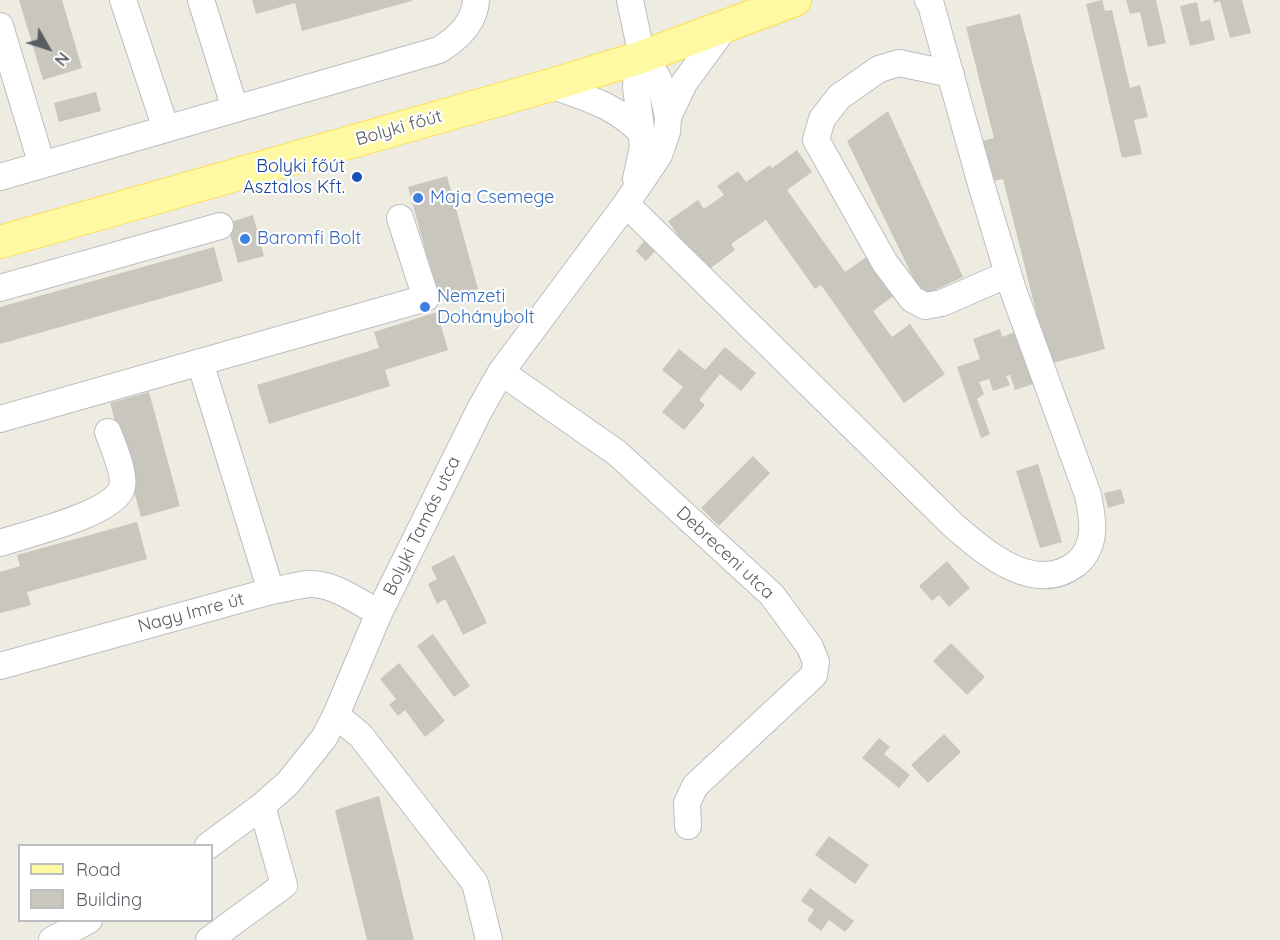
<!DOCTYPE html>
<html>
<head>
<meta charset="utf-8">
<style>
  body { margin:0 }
  #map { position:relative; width:1280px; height:940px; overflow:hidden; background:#eeece0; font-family:Quicksand,sans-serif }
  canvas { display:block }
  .legend { position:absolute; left:18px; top:844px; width:195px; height:78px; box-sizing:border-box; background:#fff; border:2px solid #bdbec1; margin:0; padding:8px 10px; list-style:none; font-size:18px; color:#595c63 }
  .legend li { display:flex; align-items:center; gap:12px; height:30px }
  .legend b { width:30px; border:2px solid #bdbec1 }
  .north { position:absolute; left:18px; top:18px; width:60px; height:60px; -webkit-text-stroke:4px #fff; paint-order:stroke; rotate:129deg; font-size:16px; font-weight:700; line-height:24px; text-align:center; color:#595c63 }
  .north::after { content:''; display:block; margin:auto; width:21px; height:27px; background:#595c63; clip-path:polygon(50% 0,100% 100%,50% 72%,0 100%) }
</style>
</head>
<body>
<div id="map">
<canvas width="1280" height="940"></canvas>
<ul class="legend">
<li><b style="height:8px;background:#fff9a4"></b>Road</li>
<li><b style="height:16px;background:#c9c6bd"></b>Building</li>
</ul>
<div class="north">N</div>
</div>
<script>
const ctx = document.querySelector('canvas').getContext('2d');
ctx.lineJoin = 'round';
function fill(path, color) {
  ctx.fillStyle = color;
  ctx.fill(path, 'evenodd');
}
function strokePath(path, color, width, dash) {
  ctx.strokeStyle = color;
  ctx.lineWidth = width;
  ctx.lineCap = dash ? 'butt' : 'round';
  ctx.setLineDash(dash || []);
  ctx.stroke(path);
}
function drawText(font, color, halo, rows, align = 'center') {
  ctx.font = font + ' Quicksand,sans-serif';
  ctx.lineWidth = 4.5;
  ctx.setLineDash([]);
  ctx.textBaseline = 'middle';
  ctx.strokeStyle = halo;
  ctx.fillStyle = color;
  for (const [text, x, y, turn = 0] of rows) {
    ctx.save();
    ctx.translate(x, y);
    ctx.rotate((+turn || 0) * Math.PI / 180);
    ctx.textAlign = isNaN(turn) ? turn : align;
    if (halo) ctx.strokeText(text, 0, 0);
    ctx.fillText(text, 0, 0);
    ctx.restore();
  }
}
fill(new Path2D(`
  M19 0H62L82 68 43 80Z
  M252 0H412V1L302 31 295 3 256 14Z
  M1102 0 1105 11 1112 10 1130 88 1140 85 1148 117 1134 120 1142 154 1122 158 1086 4Z
  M1126 0H1156L1166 43 1148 47 1140 12 1130 14Z
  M1213 0H1242L1251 33 1230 38 1220 1 1214 3Z
  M1197 2 1201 22 1210 19 1215 40 1190 46 1180 6Z
  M1020 14 1105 349 1049 364 1003 179 988 182 978 142 994 138 966 27Z
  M96 92 101 111 59 122 54 103Z
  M888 111 963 277 922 296 847 141Z
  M797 150 812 172 787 190 845 272 868 256 895 295 873 311 892 337 910 324 945 374 904 403 821 285 815 289 766 220 731 244 735 250 704 273 668 221 698 200 704 209 724 195 717 186 738 171 746 182 770 165 772 168Z
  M447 176 478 289 439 300 408 187Z
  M253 215 264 256 238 263 227 223Z
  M645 240 656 250 646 261 636 251Z
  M214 247 223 281 0 344V307Z
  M437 312 448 350 385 370 390 386 269 424 257 385 379 348 374 332Z
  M1000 329 1002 337 1015 332 1033 384 1015 390 1010 375 1006 376 1010 385 993 391 989 379 979 382 984 394 977 399 990 434 981 438 957 367 980 359 973 339Z
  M725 347 756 373 741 391 720 374 699 400 705 405 684 430 662 412 683 387 662 370 679 349 705 370Z
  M149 392 180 506 141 517 110 403Z
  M753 456 770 473 719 526 701 508Z
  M1038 464 1062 542 1040 548 1016 471Z
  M1121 489 1125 503 1108 508 1104 493Z
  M137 522 147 559 27 592 31 605 0 613V572L20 566 17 555Z
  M454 555 487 623 463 635 445 599 437 604 428 584 437 579 431 567Z
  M947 561 970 588 949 607 939 595 932 601 919 586Z
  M433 634 470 686 454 697 417 646Z
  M951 643 985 677 967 695 933 661Z
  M399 663 445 721 425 737 405 710 398 716 389 705 396 699 380 679Z
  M944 734 961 752 928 783 911 765Z
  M879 738 890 747 884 754 910 775 899 788 862 758Z
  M379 796 414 940H367L335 810Z
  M829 836 869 865 855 884 815 855Z
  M810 888 854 921 845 932 829 920 821 931 807 920 814 910 801 901Z`), '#c9c6bd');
const minor = new Path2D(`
  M123 0 166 129
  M201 0 235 109
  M630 0 642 57 637 73 636 87 643 147 636 179
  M0 26 42 165
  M642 57C662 77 662 90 668 117
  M951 74 899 63 879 69 839 97 822 119 816 140 885 263 912 299 925 306 942 303 1008 274
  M551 85C588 99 614 104 643 134
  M0 177 439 50C457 39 475 23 476 0
  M626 204 953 525C984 552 1034 596 1076 564 1098 546 1093 519 1088 495L1013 290 981 184 931 5 928 0
  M0 288 220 226
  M200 362 271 591
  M501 372 617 453 772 595 810 647 816 662 814 675 695 786 687 803 688 826
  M0 419 426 298 400 218
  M0 543C27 534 109 515 121 490 127 477 113 446 108 432
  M0 666 271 591C284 589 297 585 309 584 334 583 358 602 379 613
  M336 715 361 736 475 883 489 940
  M208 846 262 806 288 783 324 738 336 715 379 613 479 411 501 372 626 204 659 155 667 132 668 117 684 83 725 27
  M52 940 89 920
  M209 940 284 885 262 806`);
const major = new Path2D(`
  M0 242 551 85 642 57 795 0`);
strokePath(minor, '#bbbdc3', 28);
strokePath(major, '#fede48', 34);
strokePath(minor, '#fff', 26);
strokePath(major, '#fff9a4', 32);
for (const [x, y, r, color] of [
  [357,177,6,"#1a4fb4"],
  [418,198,6,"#3f7fe0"],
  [245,239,6,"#3f7fe0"],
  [425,307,6,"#3f7fe0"]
]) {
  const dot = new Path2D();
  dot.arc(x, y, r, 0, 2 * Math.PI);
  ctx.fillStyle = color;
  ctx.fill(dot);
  strokePath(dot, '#fff', 2);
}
drawText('18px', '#595c63', '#fff', [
  ["Bolyki főút",399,128,-16],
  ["Bolyki Tamás utca",422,526,-64],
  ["Debreceni utca",725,553,43],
  ["Nagy Imre út",191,613,-15]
]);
drawText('18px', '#164399', '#fff', [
  ["Bolyki főút",345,167],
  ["Asztalos Kft.",345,188]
], 'right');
drawText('18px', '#366cbe', '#fff', [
  ["Maja Csemege",430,198],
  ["Baromfi Bolt",257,239],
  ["Nemzeti",437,297],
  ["Dohánybolt",437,318]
], 'left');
</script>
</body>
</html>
